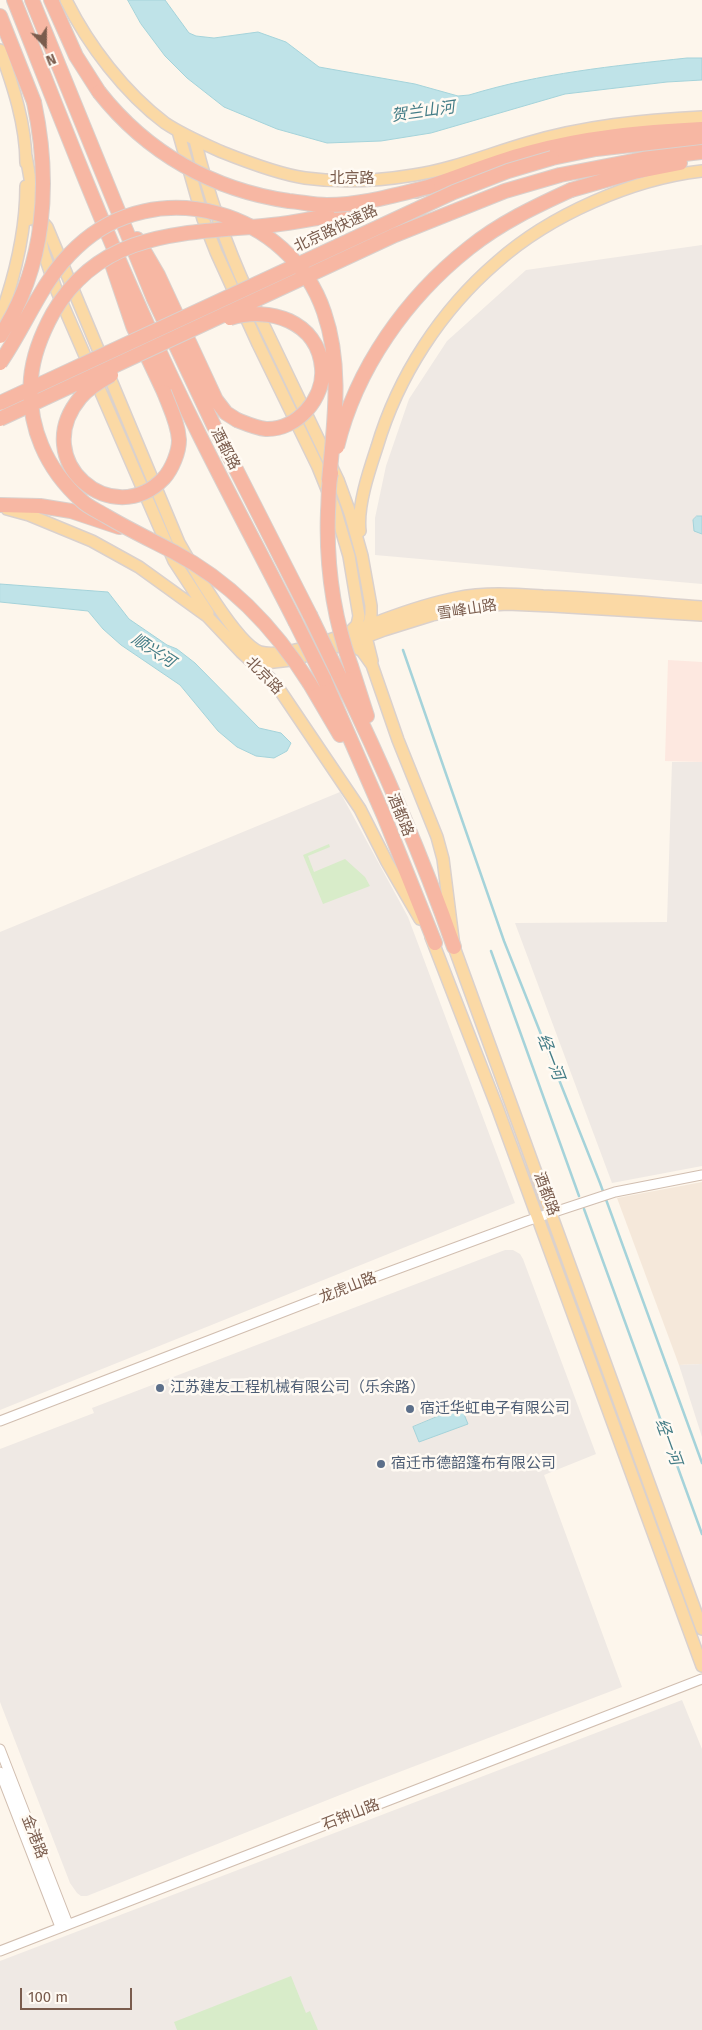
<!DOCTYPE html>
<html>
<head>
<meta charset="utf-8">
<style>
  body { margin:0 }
  #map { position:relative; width:702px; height:2030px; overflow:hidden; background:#fdf6ec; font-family:"Fira Sans",sans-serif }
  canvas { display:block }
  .north { position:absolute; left:20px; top:20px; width:50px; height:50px; -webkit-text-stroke:4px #fffaf3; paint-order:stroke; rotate:158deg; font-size:14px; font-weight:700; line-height:20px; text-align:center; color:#7a5c4d }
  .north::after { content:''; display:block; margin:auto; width:18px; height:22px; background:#7a5c4d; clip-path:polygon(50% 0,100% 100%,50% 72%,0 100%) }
  .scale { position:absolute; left:20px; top:1988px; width:112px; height:22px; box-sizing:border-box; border:2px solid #7a5c4d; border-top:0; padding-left:6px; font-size:15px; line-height:18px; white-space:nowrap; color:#7a5c4d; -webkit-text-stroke:4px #fffaf3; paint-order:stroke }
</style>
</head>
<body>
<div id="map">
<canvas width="702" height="2030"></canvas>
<div class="north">N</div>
<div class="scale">100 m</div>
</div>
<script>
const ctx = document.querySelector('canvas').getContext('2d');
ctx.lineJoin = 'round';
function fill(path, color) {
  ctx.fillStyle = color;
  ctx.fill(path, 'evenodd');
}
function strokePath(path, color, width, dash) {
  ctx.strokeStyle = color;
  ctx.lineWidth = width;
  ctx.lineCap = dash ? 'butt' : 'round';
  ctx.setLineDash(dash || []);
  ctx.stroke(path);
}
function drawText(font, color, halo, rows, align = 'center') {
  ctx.font = font + ' "Fira Sans","Noto Sans SC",sans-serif';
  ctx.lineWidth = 5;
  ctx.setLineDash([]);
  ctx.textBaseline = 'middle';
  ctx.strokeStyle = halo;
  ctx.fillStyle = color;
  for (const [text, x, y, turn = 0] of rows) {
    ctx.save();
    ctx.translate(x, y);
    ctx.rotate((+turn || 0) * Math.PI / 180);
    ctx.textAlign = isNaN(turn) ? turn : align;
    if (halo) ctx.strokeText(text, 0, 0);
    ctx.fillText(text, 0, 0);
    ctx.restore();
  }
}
fill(new Path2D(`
  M702 1182V1364L679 1365 617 1198Z`), '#f5e8da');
fill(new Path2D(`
  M668 660 702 662V762L665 761Z`), '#fde8e0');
fill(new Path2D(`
  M702 245V584L375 555V518L386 466 409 399 447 341 526 270Z
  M672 762H702V1166L612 1183 515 923 667 922Z
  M340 792 408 917 515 1203 0 1410V932Z
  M505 1250H513L520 1254 523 1259 596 1454 544 1475 622 1687 360 1787 87 1896H81L77 1893 70 1883 0 1702V1449L94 1413 92 1408Z
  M702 1364V1437L679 1365Z
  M682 1700 702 1749V2030H0V1961Z`), '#efe9e4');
fill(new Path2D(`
  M329 844 330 847 308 856 314 872 345 859 365 877 370 886 323 904 303 855Z
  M291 1976 306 2013 310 2011 318 2030H177L174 2022Z`), '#d8ecc9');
const water = new Path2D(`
  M128 0H165L189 33 196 36 214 38 258 32 286 42 319 67 415 84 458 96 469 95C541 73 613 66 687 58H702V80L667 82 565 94 431 133 381 141 327 143 277 129 224 107 187 78 165 56 141 24Z
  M697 516H702V534L694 531 693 520Z
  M0 584 108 592 129 619 167 645 177 649 195 663 259 728 281 733 291 743 287 751 274 758 256 756 237 747 218 731 180 685 121 645 103 629 88 611 0 602Z
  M461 1407 468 1424 419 1442 413 1427Z`);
fill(water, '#bfe3e8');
strokePath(water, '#a5d3da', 1);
strokePath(new Path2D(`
  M403 650 504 941 600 1183 702 1463
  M491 951 579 1196
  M584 1209 702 1534`), '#a5d3da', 2.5);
const minor = new Path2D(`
  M0 1421 340 1290 527 1221 615 1192 702 1175
  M0 1749 68 1924
  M0 1772 60 1927
  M0 1951 702 1679`);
const major = new Path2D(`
  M66 0C88 45 125 93 165 123 183 135 202 143 222 152 247 162 278 174 305 178 341 183 378 181 414 175 453 169 489 154 527 143 584 126 643 120 702 117
  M0 50C13 85 26 125 26 163
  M178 131 203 219 216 252 258 344 318 467 335 509 349 556 359 616 357 625 349 633
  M195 140C208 194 226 245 249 295
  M26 156 43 251 56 289 174 561 208 613
  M24 221 35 217 41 220 47 227 179 543C192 566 237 644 260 652 287 660 356 630 383 620 407 611 431 603 456 598 484 592 514 594 543 596 596 598 649 603 702 607
  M256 309 338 480 350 513 362 556 371 606V615L366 637 372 661
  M0 318C15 276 26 232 26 186
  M7 509 29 515 92 541 139 567 207 616 241 652 275 683 360 809 387 862 420 919
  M360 531C357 506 369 471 377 447 398 376 441 310 497 262 550 215 632 179 702 171
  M348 643 362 651 372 665 398 740 437 837 443 859 454 947 702 1629
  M251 658 265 663 291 660 355 641 384 630 432 615 477 606 507 604 552 606 702 615
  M431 937 497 1107 702 1666`);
const highway = new Path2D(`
  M14 0C57 108 99 218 147 324 192 426 245 523 295 621
  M32 0 154 299 214 426 310 615
  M51 0 76 56 99 92
  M0 16 34 102
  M552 158 596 149 701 137
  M560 175 643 159 702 152
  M571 190 634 172 680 163
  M416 191C454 179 490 163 528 153 585 137 643 132 702 129
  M328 216 370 206
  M137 239 158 275 216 400 226 413 237 420
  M111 261 133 326 164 392
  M0 505 40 506 71 511 119 527
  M351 666 367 716
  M337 671C381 761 421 853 454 947
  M324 679 384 816 435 943
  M310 684 340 735`);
strokePath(minor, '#d1beb0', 11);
strokePath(major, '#dad1cd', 14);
strokePath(highway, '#dad1cd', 16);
strokePath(minor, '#fff', 9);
strokePath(major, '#fbd9a5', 11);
strokePath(highway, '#f7b7a3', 14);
const highwayBridge = new Path2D(`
  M99 92C147 153 213 190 289 201 301 202 314 205 327 205 362 205 395 195 428 187
  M230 318C269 306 318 321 322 368 325 398 297 430 266 429 256 428 247 424 237 420
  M0 336C46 267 51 182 34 102
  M0 363C27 324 42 279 77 247 156 172 290 211 324 312 343 367 334 424 329 481
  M111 375C100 381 88 388 80 398 28 461 113 532 164 478 172 469 179 452 179 440 178 423 170 408 164 392
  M0 403 454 192 508 171 552 158
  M0 419 395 235 505 191 560 175
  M337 447C356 368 407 297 469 248 500 223 536 206 571 190
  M331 473C328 485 329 498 328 511 326 564 333 616 351 666
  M310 615 337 671
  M295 621 324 679
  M310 684C276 630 231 582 174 552 151 540 128 529 106 516 98 511 88 507 82 501 46 469 27 426 31 378 33 355 42 333 53 313 102 228 187 234 272 225 291 223 310 219 328 216`);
strokePath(highwayBridge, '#dad1cd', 16, []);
strokePath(highwayBridge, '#f7b7a3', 14);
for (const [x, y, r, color] of [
  [160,1388,5,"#5c6f8a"],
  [410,1409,5,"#5c6f8a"],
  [381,1464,5,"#5c6f8a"]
]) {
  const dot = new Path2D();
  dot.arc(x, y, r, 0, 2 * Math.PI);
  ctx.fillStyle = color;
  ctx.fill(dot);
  strokePath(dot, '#fffaf3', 2);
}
drawText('15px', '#7a5c4d', '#fffaf3', [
  ["北京路",352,179],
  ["北京路快速路",336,229,-25],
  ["酒都路",225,449,63],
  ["雪峰山路",467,610,-9],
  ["北京路",264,676,46],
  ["酒都路",400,815,68],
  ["酒都路",546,1194,70],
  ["龙虎山路",348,1288,-21],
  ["石钟山路",351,1815,-21],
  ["金港路",34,1837,69]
]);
drawText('15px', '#4e5e75', '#fffaf3', [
  ["江苏建友工程机械有限公司（乐余路）",170,1388],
  ["宿迁华虹电子有限公司",420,1409],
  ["宿迁市德韶篷布有限公司",391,1464]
], 'left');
drawText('italic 16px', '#437c86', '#fffaf3', [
  ["贺兰山河",423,112,-8],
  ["顺兴河",153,651,33],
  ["经一河",550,1057,69],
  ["经一河",668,1442,70]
]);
</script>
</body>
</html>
